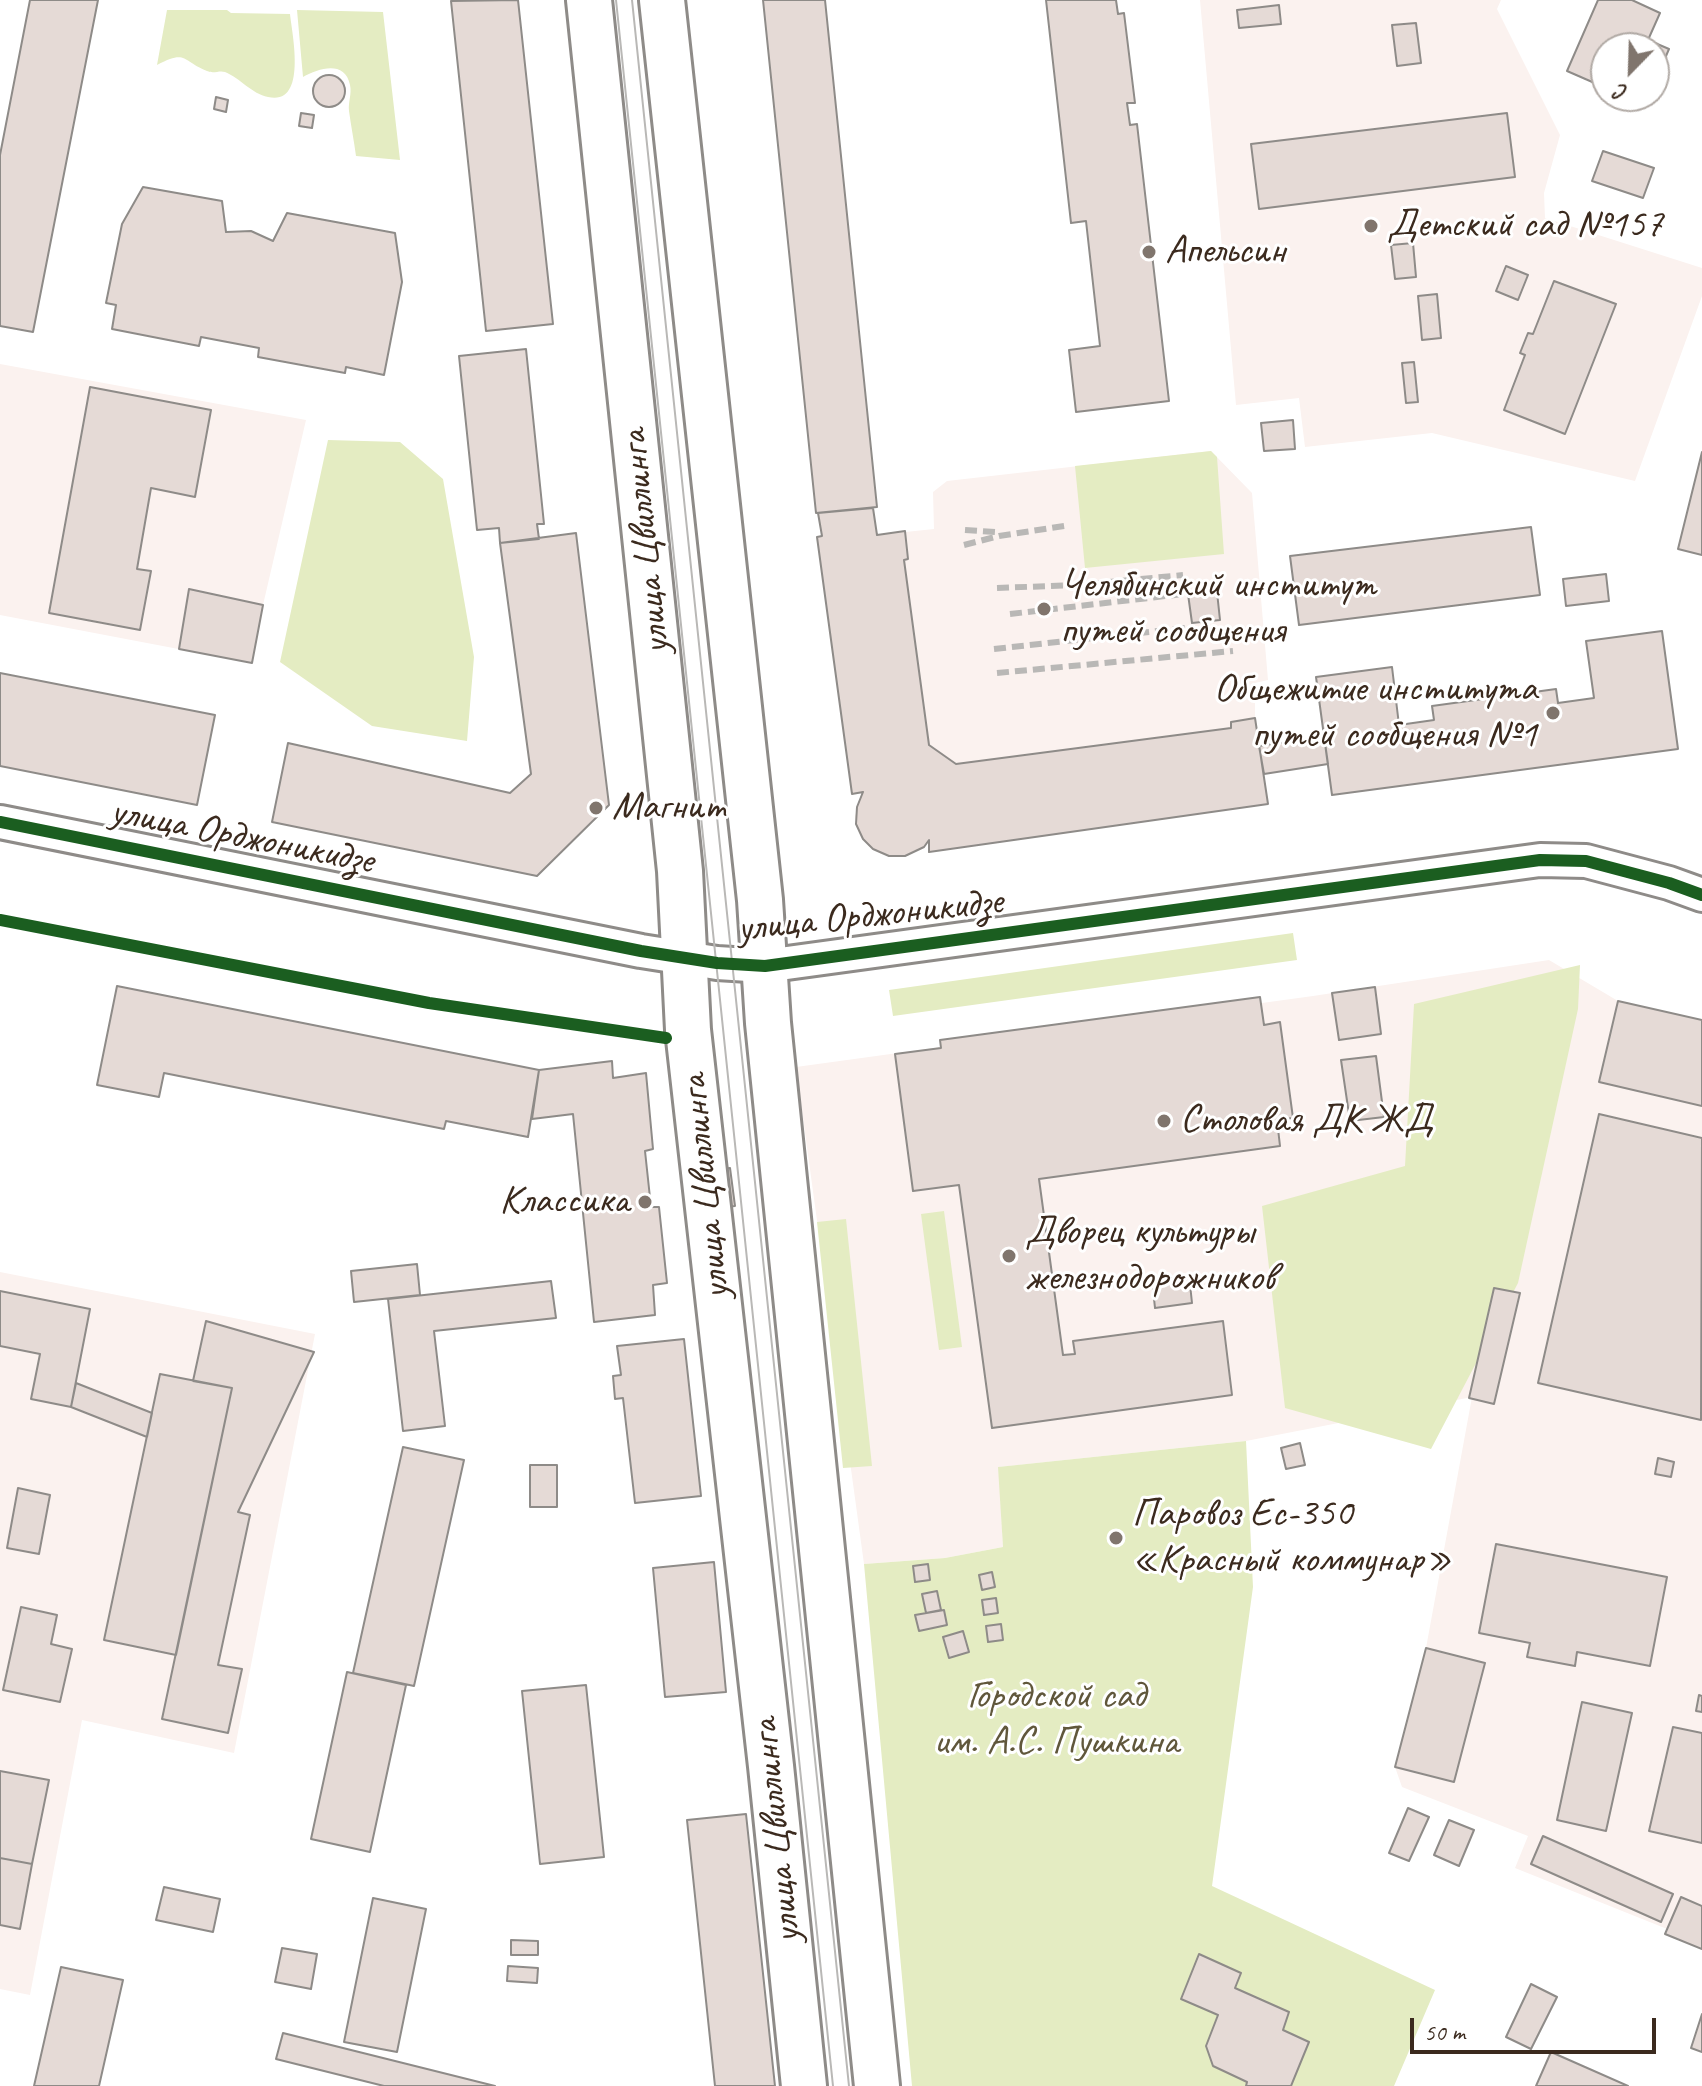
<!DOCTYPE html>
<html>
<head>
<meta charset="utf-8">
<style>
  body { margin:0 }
  #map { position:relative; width:1702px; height:2086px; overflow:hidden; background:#fff; font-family:Caveat,sans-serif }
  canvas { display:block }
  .north { position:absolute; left:1590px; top:32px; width:80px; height:80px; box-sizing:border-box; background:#fff; border:2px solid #b1aaa5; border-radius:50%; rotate:203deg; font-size:22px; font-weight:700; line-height:32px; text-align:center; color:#3b2a1e }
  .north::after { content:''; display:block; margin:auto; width:28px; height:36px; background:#80756d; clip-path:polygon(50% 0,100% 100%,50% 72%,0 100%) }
  .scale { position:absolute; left:1410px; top:2018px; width:246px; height:36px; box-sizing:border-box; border:4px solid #3b2a1e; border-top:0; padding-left:10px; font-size:24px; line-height:28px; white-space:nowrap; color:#3b2a1e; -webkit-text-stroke:6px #fff; paint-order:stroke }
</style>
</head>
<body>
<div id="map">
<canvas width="1702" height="2086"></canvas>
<div class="north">С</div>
<div class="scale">50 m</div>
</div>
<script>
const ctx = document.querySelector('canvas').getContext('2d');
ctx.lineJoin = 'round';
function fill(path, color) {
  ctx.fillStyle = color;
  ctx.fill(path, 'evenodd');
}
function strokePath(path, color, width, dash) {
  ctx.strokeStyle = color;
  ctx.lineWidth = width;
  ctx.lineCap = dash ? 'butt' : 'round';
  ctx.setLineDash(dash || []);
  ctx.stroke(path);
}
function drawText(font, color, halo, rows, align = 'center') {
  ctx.font = font + ' Caveat,sans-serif';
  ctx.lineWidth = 6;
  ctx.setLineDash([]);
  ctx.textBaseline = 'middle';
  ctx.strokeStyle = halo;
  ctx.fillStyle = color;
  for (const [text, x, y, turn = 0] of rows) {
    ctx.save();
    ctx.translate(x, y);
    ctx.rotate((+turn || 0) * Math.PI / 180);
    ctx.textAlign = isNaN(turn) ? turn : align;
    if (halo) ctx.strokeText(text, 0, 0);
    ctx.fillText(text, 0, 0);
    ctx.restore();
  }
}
fill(new Path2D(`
  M1200 0H1501L1497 9 1560 135 1544 193 1545 218 1702 268V296L1635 481 1432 433 1305 447 1299 398 1236 405Z
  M0 364 306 420 263 605 252 663 0 615Z
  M1211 451 1252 493 1268 680 1255 683V718L1268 804 929 852 928 841 913 853 897 856 881 854 867 844 859 833 855 816 863 793 852 794 817 537 822 536 818 513 873 508 877 535 934 529 933 492 947 481Z
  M1549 960 1618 1001 1702 1020V1943L1515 1868 1528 1836 1402 1787 1395 1767 1426 1648 1472 1397 1246 1441 999 1467 1003 1547 945 1558 864 1564 796 1067 1313 996Z
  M0 1272 315 1334 234 1753 82 1720 30 1995 0 1989Z`), '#fbf2ef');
fill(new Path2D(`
  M167 10H227L231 13 290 14C292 34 308 106 268 97 252 94 240 78 225 72 219 70 214 74 207 71 182 61 187 49 157 65Z
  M297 10 383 12 400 160 356 156C354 141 351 126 349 111 348 102 352 94 350 85 345 60 319 68 303 77Z
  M328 440 400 442 443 479 474 657 467 741 372 726 280 662Z
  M1211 451 1217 457 1224 554 1085 568 1075 466Z
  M1293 933 1297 960 893 1016 889 990Z
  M1580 965 1578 1009 1518 1283 1431 1449 1285 1408 1262 1206 1405 1166 1414 1004Z
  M944 1211 962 1347 939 1350 921 1214Z
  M846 1219 872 1466 843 1468 817 1222Z
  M1246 1441 1253 1587 1212 1886 1435 1990 1394 2086H912L864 1564 945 1558 1003 1547 998 1467Z`), '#e4ecc2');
const building = new Path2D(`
  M30 0H98L33 332 0 326V155Z
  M518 0 553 324 486 331 451 1Z
  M763 0H825L877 507 816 513Z
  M1046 0H1116L1118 14 1124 13 1135 103H1127L1130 125 1137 124 1169 401 1076 412 1069 350 1100 346 1086 221 1071 223Z
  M1598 0H1632L1660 13 1648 40 1669 49 1654 84V48H1606V88L1567 71Z
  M1279 5 1281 24 1239 28 1237 10Z
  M1416 23 1421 63 1397 66 1392 25Z
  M313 91a16 16 0 1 1 32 0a16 16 0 1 1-32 0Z
  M1624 96H1649L1645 105Z
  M216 97 228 100 226 112 214 109Z
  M301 113 314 115 312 128 299 126Z
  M1507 113 1515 177 1259 209 1251 144Z
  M1603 151 1654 168 1643 198 1592 181Z
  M143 187 222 201 226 232 251 231 273 241 287 213 395 233 402 282 384 375 346 367 345 373 258 357 259 348 201 337 199 346 112 329 116 305 106 303 122 224Z
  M1413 243 1416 277 1395 279 1391 245Z
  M1506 266 1528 275 1518 300 1496 291Z
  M1554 281 1616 304 1565 434 1504 410 1525 355 1520 353 1528 333 1533 334Z
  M1437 294 1441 338 1422 340 1418 296Z
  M526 349 544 524H537L539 539 500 543 499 528 477 530 459 356Z
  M1414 362 1418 402 1406 403 1402 363Z
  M90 387 211 410 195 497 151 488 137 569 151 571 140 630 49 613Z
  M1293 420 1295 449 1264 451 1261 423Z
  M1702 452V555L1678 549Z
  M873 508 877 535 905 531 908 559 904 560 929 745 956 764 1231 728V722L1255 718 1268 804 929 852V840L924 847 905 856H889L873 849 863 839 856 824 857 807 863 792 852 794 817 537 822 536 818 513Z
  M1531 527 1540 595 1299 625 1290 556Z
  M576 533 609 805 537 876 272 822 288 743 510 793 531 774 500 543Z
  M1606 574 1609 601 1566 606 1563 579Z
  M189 589 263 605 252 663 179 649Z
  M1217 592 1220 620 1192 623 1188 594Z
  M1662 631 1678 749 1332 795 1316 677 1392 667 1399 725 1434 720 1432 706 1556 689 1558 703 1594 698 1586 641Z
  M0 673 215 715 197 805 0 766Z
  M1324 736 1328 764 1264 774 1259 746Z
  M117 986 539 1070 528 1137 446 1121 444 1129 164 1073 159 1097 97 1085Z
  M1375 987 1381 1034 1339 1040 1332 993Z
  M1260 997 1264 1025 1280 1022 1293 1118 1277 1120 1280 1146 1039 1179 1063 1355 1075 1354 1073 1341 1223 1321 1232 1395 992 1428 959 1185 913 1191 895 1054 941 1048 940 1040Z
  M1618 1001 1702 1020V1106L1599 1082Z
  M1376 1056 1384 1117 1350 1121 1341 1060Z
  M612 1061 613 1078 646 1073 653 1149 645 1151 651 1207H659L667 1283 653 1285 655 1315 594 1322 573 1114 532 1119 539 1070Z
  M1599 1114 1702 1138 1701 1420 1538 1383Z
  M730 1168 735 1206 726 1207 721 1169Z
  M417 1264 420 1295 354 1302 351 1271Z
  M1189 1275 1192 1303 1155 1308 1152 1280Z
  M551 1281 556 1318 434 1331 445 1426 403 1431 388 1299Z
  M1494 1288 1520 1293 1494 1404 1469 1398Z
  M0 1291 90 1309 71 1407 31 1399 40 1354 0 1346Z
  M206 1321 314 1352 238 1512 250 1515 218 1665 242 1669 228 1733 162 1719 232 1388 193 1381Z
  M684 1339 701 1496 635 1503 623 1398 615 1399 613 1376 621 1375 617 1346Z
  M160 1374 232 1388 176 1655 104 1640Z
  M76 1383 152 1413 147 1437 71 1407Z
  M1300 1443 1305 1465 1286 1469 1281 1448Z
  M403 1447 464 1460 414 1686 353 1673Z
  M1658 1458 1674 1462 1671 1477 1655 1474Z
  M530 1465H557V1507H530Z
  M18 1488 50 1495 39 1554 7 1548Z
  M1496 1544 1667 1577 1650 1666 1577 1652 1575 1666 1527 1657 1530 1643 1479 1633Z
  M714 1562 726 1692 665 1697 653 1568Z
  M928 1564 930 1580 915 1582 913 1566Z
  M992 1572 995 1587 982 1590 979 1575Z
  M937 1591 941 1610 926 1613 922 1594Z
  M996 1598 998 1613 984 1615 982 1600Z
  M21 1607 57 1615 51 1644 72 1649 60 1702 3 1690Z
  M944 1610 947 1625 919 1631 915 1615Z
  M1001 1624 1003 1640 988 1642 986 1626Z
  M963 1631 969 1652 949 1658 943 1637Z
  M1426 1648 1485 1663 1454 1782 1395 1767Z
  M347 1672 406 1685 370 1852 311 1839Z
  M586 1685 604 1857 540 1864 522 1691Z
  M1699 1695 1702 1696V1712L1696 1711Z
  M1582 1702 1632 1713 1606 1831 1557 1820Z
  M1673 1727 1702 1733V1843L1649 1831Z
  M0 1771 49 1780 32 1864 0 1858Z
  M1408 1808 1429 1817 1409 1861 1389 1853Z
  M746 1814 775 2086H715L687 1820Z
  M1449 1820 1474 1830 1459 1866 1434 1855Z
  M1543 1836 1673 1894 1661 1922 1531 1864Z
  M0 1858 32 1864 20 1929 0 1925Z
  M164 1887 220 1899 213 1932 156 1920Z
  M1681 1897 1702 1906V1949L1665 1934Z
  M373 1898 426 1909 397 2052 344 2042Z
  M511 1940 538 1941V1955H511Z
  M282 1948 317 1954 311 1989 275 1982Z
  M1199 1954 1241 1973 1235 1988 1289 2012 1283 2030 1309 2042 1291 2086H1246L1247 2082 1213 2066 1206 2046 1218 2015 1181 1999Z
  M508 1966 538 1968 537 1983 507 1981Z
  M61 1967 123 1980 99 2086H34Z
  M1531 1984 1557 1997 1531 2049 1506 2037Z
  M1702 2014V2052L1691 2048Z
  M283 2033 495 2086H384L276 2059Z
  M1551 2052 1628 2086H1536Z`);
fill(building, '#e5dad6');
strokePath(building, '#8e8b88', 2);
const street = new Path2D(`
  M0 822 641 951 717 963 765 966 1540 860 1586 861 1669 883 1702 895`);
const secondary = new Path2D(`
  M589 0 680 871 688 1030 771 1766 804 2086
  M662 0 760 900 768 1023 877 2086`);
strokePath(street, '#8e8b88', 38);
strokePath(secondary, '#8e8b88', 50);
strokePath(street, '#fff', 32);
strokePath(secondary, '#fff', 44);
strokePath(new Path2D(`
  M616 0 833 2086
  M632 0 849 2086`), '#b9b8b6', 2);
strokePath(new Path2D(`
  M965 530 995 532
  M964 545 999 536 1070 525
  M997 588 1077 585 1183 575
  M1010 614 1183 594
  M994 649 1185 628
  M997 673 1233 651`), '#b9b8b6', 6, [12, 6]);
strokePath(new Path2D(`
  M0 822 641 951 717 963 765 966 1540 860 1586 861 1669 883 1702 895
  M0 920 429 1003 666 1038`), '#1b5e20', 12);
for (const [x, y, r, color] of [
  [1371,226,8,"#80756d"],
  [1149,252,8,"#80756d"],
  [1044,609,8,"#80756d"],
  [1553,713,8,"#80756d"],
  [596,808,8,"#80756d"],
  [1164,1121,8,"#80756d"],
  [645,1202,8,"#80756d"],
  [1009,1256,8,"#80756d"],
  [1116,1538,8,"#80756d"]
]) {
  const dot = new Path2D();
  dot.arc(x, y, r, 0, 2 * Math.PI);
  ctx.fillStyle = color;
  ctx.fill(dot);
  strokePath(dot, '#fff', 3);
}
drawText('40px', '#3b2a1e', '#fff', [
  ["Детский сад №157",1387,226],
  ["Апельсин",1165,252],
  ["Челябинский институт",1060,586],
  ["путей сообщения",1060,632],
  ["Общежитие института",1537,690,"right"],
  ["путей сообщения №1",1537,736,"right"],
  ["Магнит",612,808],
  ["Столовая ДК ЖД",1180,1121],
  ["Классика",629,1202,"right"],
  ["Дворец культуры",1025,1233],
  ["железнодорожников",1025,1279],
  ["Паровоз Ес-350",1132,1515],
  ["«Красный коммунар»",1132,1561]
], 'left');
drawText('40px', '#3b2a1e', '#fff', [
  ["улица Цвиллинга",646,542,-96],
  ["улица Орджоникидзе",242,837,11],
  ["улица Орджоникидзе",870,916,-6],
  ["улица Цвиллинга",706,1187,-96],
  ["улица Цвиллинга",777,1831,-96]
]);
drawText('40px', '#60573b', '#fff', [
  ["Городской сад",1056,1697],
  ["им. А.С. Пушкина",1056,1743]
]);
</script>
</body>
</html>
